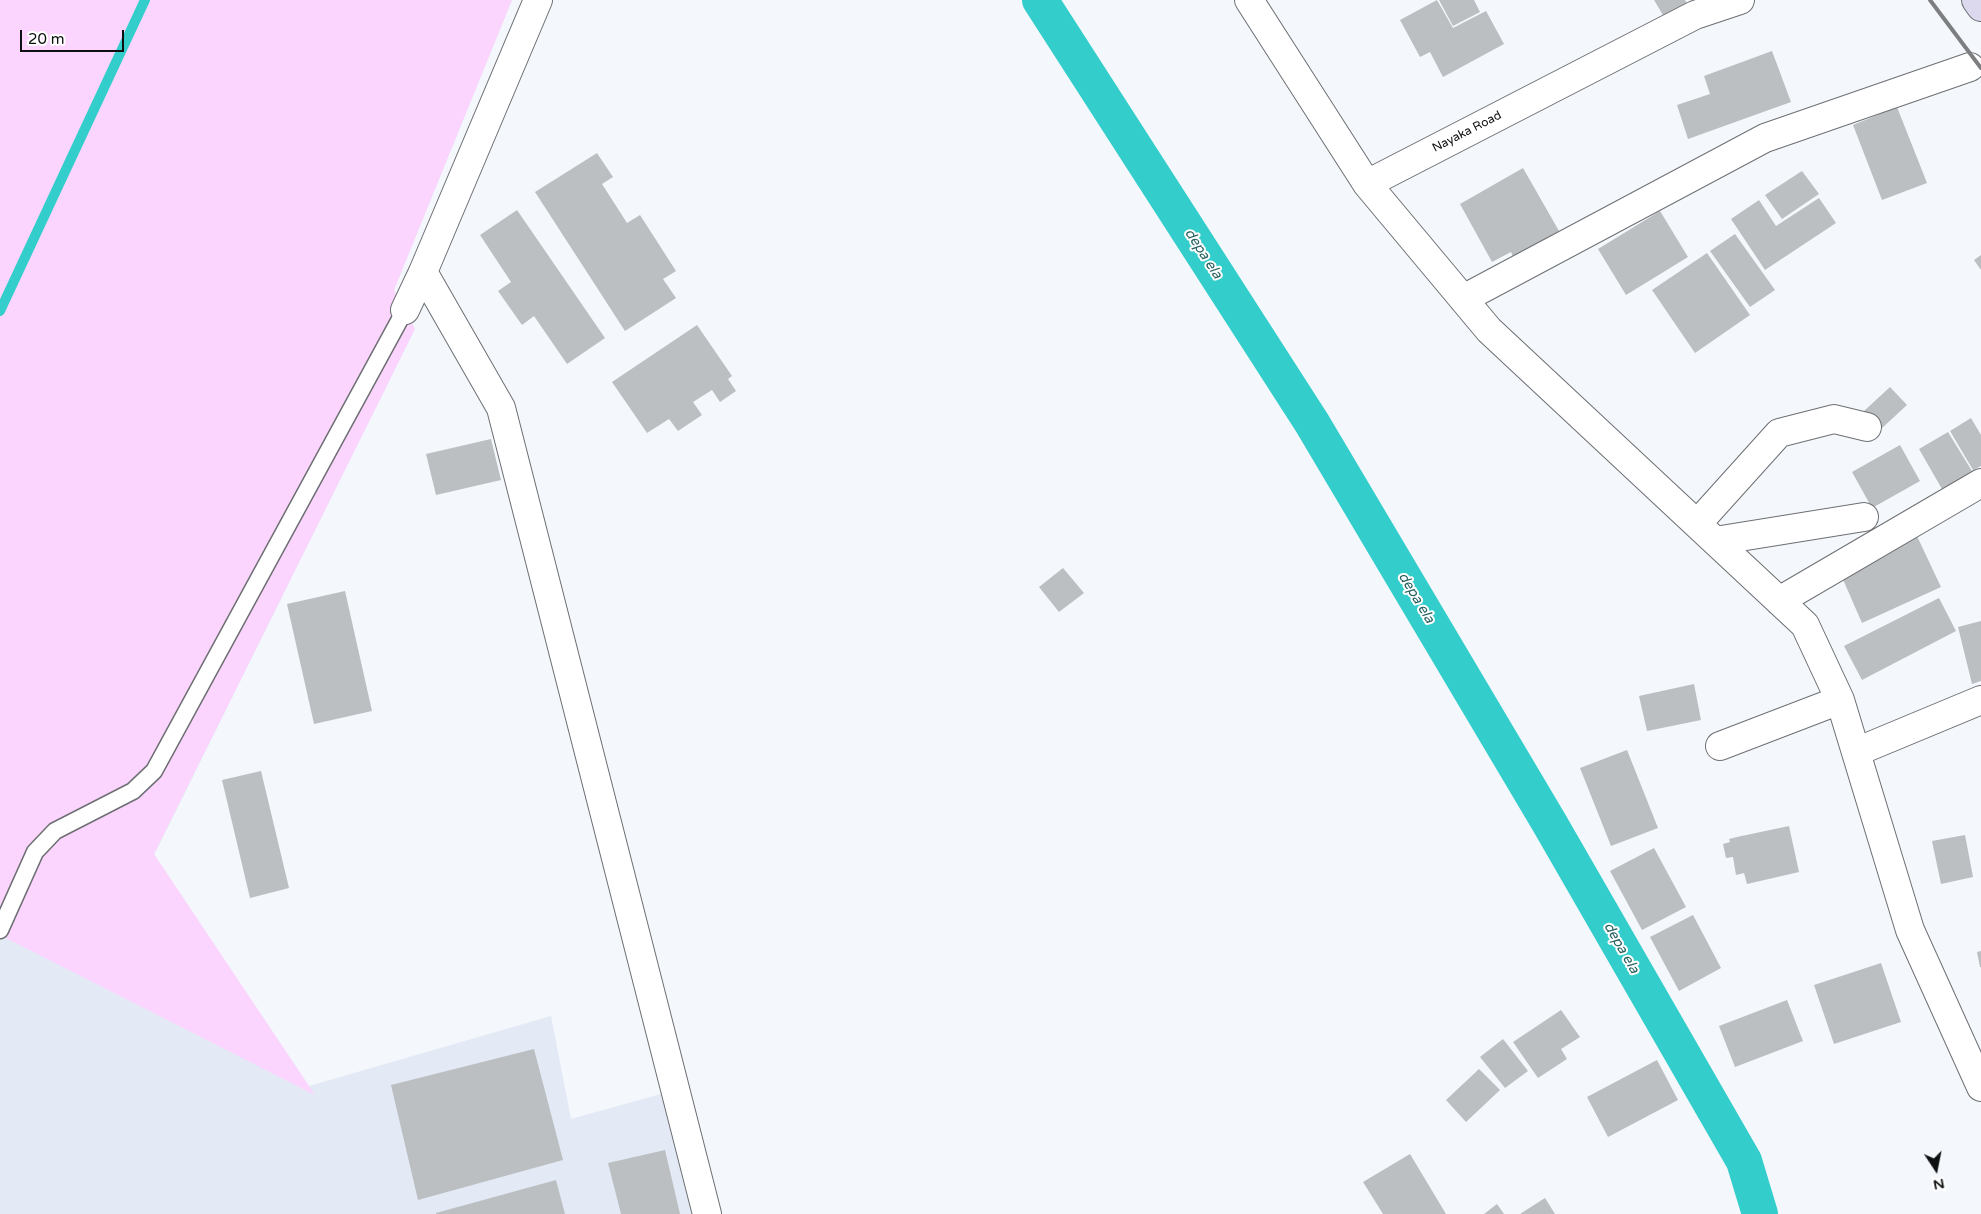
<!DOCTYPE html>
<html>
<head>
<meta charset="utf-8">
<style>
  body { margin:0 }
  #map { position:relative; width:1981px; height:1214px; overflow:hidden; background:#f4f7fb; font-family:"Varela Round",sans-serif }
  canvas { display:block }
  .north { position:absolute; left:1911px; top:1144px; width:50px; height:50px; -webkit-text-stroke:4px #fff; paint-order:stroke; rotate:169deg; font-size:14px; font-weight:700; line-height:20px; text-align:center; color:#0e0f10 }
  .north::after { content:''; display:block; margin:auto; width:18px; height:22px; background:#0e0f10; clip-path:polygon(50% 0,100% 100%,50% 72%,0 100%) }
  .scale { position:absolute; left:20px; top:30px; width:104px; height:22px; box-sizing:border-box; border:2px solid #0e0f10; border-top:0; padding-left:6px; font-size:15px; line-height:18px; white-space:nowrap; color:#0e0f10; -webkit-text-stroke:4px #fff; paint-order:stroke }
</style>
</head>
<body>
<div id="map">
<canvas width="1981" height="1214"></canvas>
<div class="north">N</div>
<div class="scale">20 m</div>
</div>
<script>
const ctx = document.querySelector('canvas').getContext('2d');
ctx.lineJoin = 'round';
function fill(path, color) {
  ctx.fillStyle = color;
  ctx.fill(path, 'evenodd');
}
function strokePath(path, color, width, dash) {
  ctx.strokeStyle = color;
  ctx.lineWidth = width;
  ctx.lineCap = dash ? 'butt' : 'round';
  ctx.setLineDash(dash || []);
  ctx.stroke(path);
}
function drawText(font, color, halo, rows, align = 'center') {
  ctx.font = font + ' "Varela Round",sans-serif';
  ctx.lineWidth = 4;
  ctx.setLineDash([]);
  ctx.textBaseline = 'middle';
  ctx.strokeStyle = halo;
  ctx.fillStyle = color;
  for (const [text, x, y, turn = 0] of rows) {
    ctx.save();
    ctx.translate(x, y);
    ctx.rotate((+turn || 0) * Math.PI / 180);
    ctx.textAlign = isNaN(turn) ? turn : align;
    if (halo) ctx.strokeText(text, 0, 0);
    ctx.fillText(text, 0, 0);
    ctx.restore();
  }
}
fill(new Path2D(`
  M0 0H512L394 290 415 329 154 855 309 1086 551 1016 571 1119 675 1090 702 1214H0Z`), '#e3eaf5');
fill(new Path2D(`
  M0 0H512L394 290 415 329 154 854 315 1095 0 935Z`), '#fcd5fe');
strokePath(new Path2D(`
  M0 311 145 0`), '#33cecb', 10);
strokePath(new Path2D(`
  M1040 0 1312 423 1550 824 1744 1161 1760 1214`), '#33cecb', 36);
fill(new Path2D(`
  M1437 0 1453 28 1486 11 1504 44 1443 77 1430 52 1420 57 1400 20Z
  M1439 0H1474L1480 12 1453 26Z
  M1654 0H1685L1689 7 1666 20Z
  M1772 51 1791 102 1688 139 1677 105 1710 94 1704 76Z
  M1897 107 1927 183 1882 200 1853 125Z
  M597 153 613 177 602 184 627 223 640 215 676 271 663 279 676 298 625 331 535 192Z
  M1523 168 1559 231 1513 257 1511 252 1492 262 1460 204Z
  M1802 171 1819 194 1782 219 1765 195Z
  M1819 198 1836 223 1765 270 1731 219 1759 200 1776 226Z
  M517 210 605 338 567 364 534 316 522 325 498 291 511 282 480 235Z
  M1660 211 1688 257 1626 295 1598 249Z
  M1735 234 1775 290 1750 307 1710 251Z
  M1707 253 1750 315 1695 353 1652 290Z
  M1981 255V270L1974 260Z
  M697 325 732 376 728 379 736 391 720 402 712 390 693 402 702 415 678 431 669 419 647 433 612 382Z
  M1890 387 1907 405 1881 429 1864 411Z
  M1971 418 1981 435V466L1973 470 1950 431Z
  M1948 432 1972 471 1942 489 1919 449Z
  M491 439 501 480 436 495 426 454Z
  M1900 445 1920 481 1872 508 1852 472Z
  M1916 534 1941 587 1862 623 1838 568Z
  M1063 568 1084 593 1059 612 1039 587Z
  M345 591 372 711 314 724 287 604Z
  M1939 598 1956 631 1862 680 1844 646Z
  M1981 621V681L1972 684 1958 627Z
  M1694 684 1701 720 1647 731 1639 696Z
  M1627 750 1658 828 1611 846 1580 768Z
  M261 771 289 888 250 898 222 780Z
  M1789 826 1799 872 1747 884 1744 873 1736 875 1733 857 1726 858 1723 844 1730 842 1729 839 1737 837Z
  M1965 835 1973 877 1941 884 1932 841Z
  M1654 848 1686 907 1642 930 1610 871Z
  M1693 915 1721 968 1679 991 1650 937Z
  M1981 951V967H1980L1977 952Z
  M1881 963 1901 1022 1834 1044 1814 985Z
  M1787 1000 1803 1041 1735 1067 1719 1026Z
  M1561 1010 1580 1037 1561 1049 1567 1059 1538 1078 1513 1042Z
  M1503 1039 1528 1071 1505 1088 1480 1057Z
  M534 1049 563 1160 418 1200 391 1085Z
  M1657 1060 1678 1100 1608 1137 1587 1097Z
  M1479 1069 1500 1090 1466 1122 1446 1100Z
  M665 1150 680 1214H621L608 1163Z
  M1410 1154 1446 1214H1383L1363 1182Z
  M556 1180 565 1214H436V1213Z
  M1545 1198 1555 1214H1520Z
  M1497 1204 1504 1214H1484Z`), '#bbbfc1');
const lane = new Path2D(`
  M0 930 35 852 55 831 133 791 154 771 405 310`);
const street = new Path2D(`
  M538 0 423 272 501 408 707 1214
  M1249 0 1367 184
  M1740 0 1695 15 1367 184 1489 330 1805 625 1840 700 1910 930 1981 1087
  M1463 299 1765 138 1970 67
  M405 310 423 272
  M1697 524 1779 433 1834 419 1867 427
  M1715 541 1864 517
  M1779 601 1981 483
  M1720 746 1840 700
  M1856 752 1981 700`);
const secondary = new Path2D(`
  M1976 0 1981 7`);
strokePath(lane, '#6d6f73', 19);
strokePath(street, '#6d6f73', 30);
strokePath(secondary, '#6d6f73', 30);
strokePath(lane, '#fff', 16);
strokePath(street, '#fff', 28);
strokePath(secondary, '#dcd9ee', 28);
strokePath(new Path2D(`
  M1930 0 1981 68`), '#7c7e80', 4);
drawText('12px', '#0e0f10', '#fff', [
  ["Nayaka Road",1467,132,-27]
]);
drawText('italic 14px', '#266160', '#fff', [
  ["depa ela",1203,254,57],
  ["depa ela",1416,598,59],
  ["depa ela",1621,948,60]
]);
</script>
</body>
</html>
